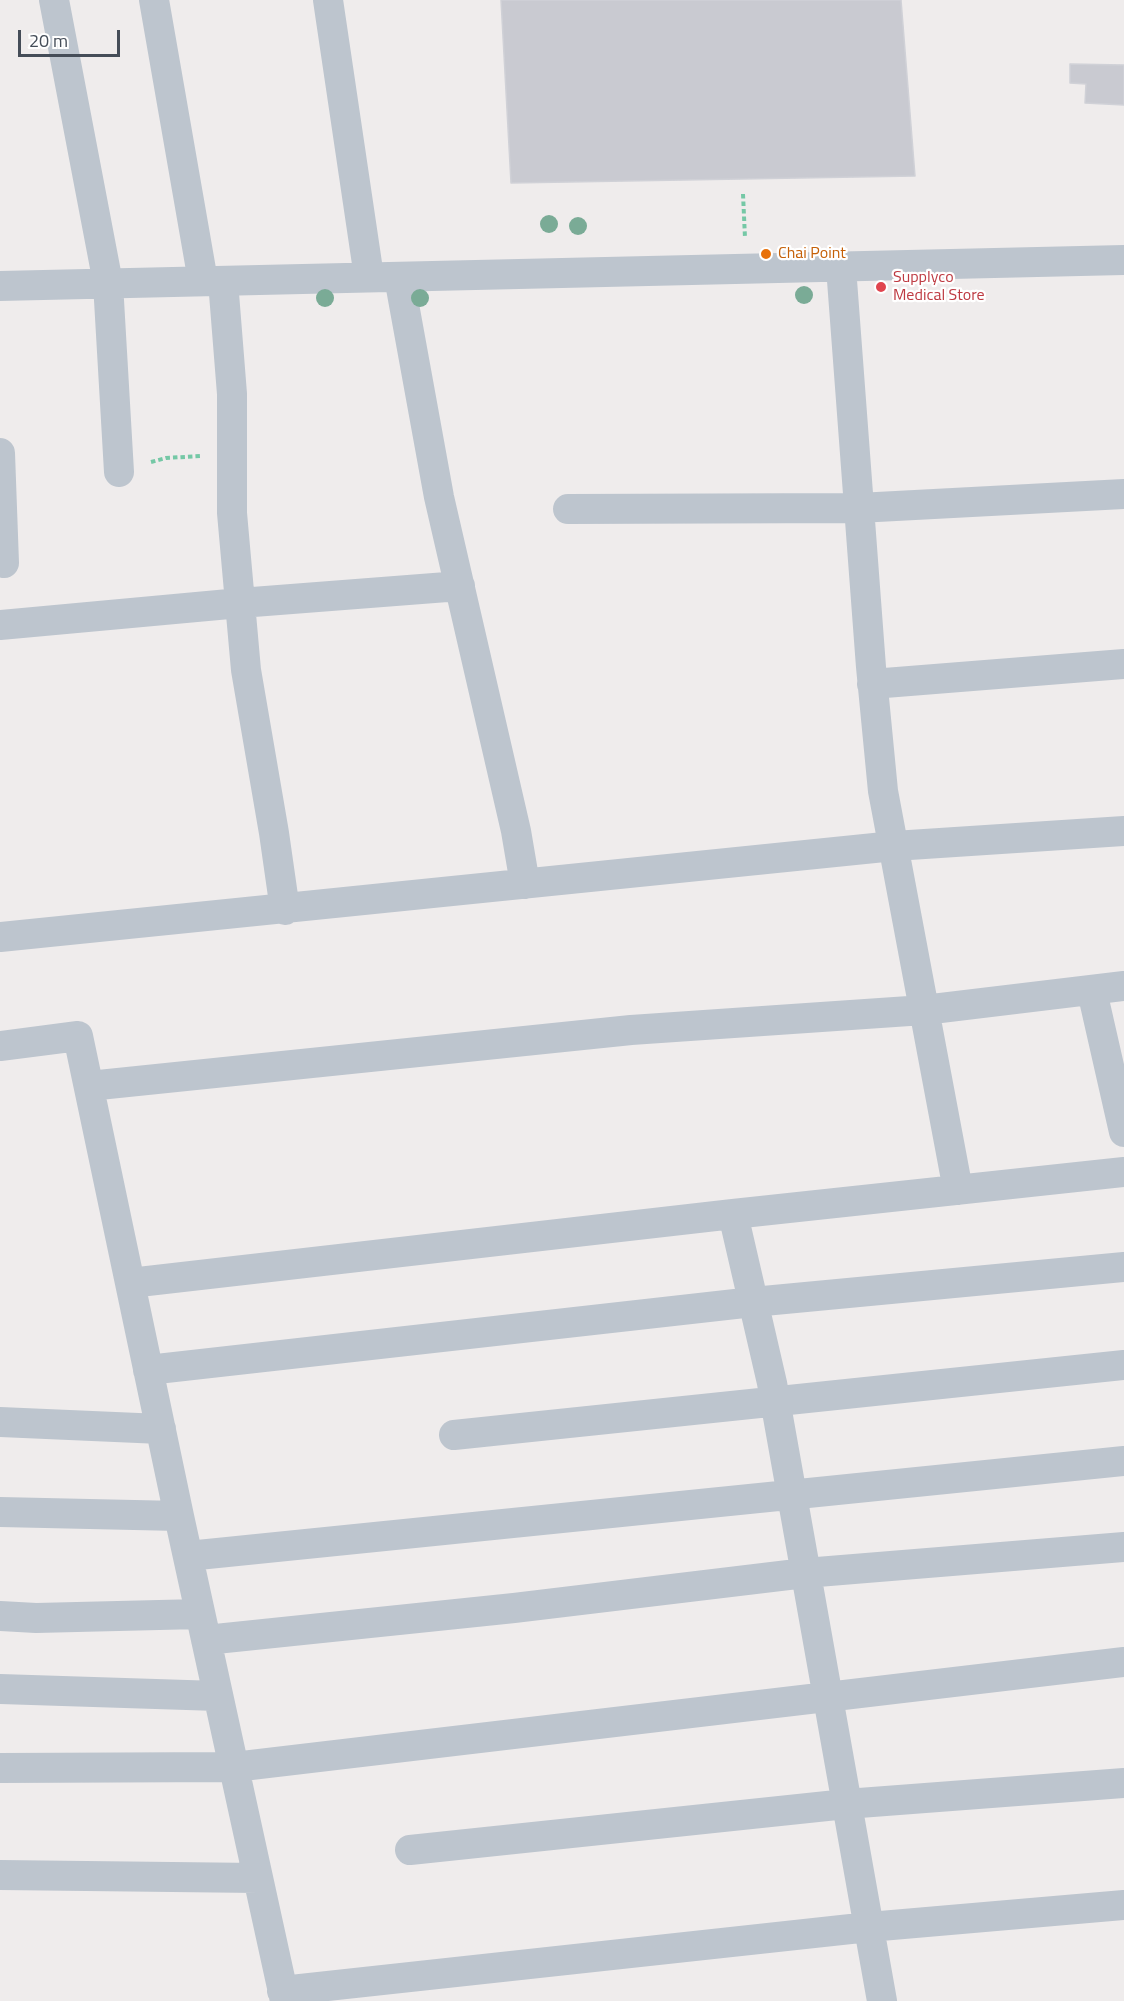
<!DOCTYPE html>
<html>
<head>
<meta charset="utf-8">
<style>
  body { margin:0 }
  #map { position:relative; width:1124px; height:2001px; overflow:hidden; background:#efecec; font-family:"Titillium Web",sans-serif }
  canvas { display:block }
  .scale { position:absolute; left:18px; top:30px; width:102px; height:27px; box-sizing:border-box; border:3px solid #454d58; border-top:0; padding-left:8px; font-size:18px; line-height:21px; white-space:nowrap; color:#454d58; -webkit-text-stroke:4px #fff; paint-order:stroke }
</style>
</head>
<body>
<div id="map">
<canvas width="1124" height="2001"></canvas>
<div class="scale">20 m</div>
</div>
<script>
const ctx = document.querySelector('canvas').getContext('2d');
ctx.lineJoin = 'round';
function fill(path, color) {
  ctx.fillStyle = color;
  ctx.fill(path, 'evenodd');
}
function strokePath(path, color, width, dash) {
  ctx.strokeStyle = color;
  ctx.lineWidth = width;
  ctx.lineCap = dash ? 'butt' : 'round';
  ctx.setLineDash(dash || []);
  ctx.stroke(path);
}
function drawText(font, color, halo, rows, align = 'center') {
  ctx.font = font + ' "Titillium Web",sans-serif';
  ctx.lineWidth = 4.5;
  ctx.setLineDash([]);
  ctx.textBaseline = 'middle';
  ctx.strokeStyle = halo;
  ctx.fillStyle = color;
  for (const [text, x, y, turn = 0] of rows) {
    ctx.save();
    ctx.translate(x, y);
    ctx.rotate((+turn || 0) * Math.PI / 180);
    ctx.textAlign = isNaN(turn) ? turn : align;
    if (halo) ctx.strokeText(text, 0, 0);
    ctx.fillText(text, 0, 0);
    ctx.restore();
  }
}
const building = new Path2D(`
  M501 0H901L915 176 511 183Z
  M1070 64 1124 65V105L1085 103 1086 84 1070 83Z`);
fill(building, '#c9cad1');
strokePath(building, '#d0d1d7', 1.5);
strokePath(new Path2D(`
  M743 194 745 238
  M151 462 166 458 200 456`), '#75c8a6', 4, [4.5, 3]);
strokePath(new Path2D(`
  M54 0 108 283 119 472
  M154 0 203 281
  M328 0 369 277
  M841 267 871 667 883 791 958 1190
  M399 277 439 497 516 831 525 884
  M223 281 232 394V513L246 670 274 833 285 910
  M0 286 1124 260
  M0 453 4 563
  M568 509 858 508 1124 494
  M0 625 240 603 460 586
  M872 684 1124 664
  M0 937 894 846 1124 831
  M1092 991 1124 1132
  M0 1046 78 1036 179 1516 285 2001
  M89 1086 631 1030 924 1010 1124 986
  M130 1283 733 1214
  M148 1370 753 1302 1124 1267
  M0 1422 161 1429
  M454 1435 1124 1365
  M0 1512 179 1516
  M188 1556 1124 1461
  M0 1616 36 1618 200 1614
  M206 1640 514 1608 805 1573 1124 1547
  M0 1689 218 1696
  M0 1768 234 1767 1124 1662
  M410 1850 846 1804 1124 1783
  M0 1875 258 1878
  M282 1991 869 1927 1124 1905
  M882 2001 772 1383 733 1214 1124 1172`), '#bdc5ce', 30);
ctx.fillStyle = '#7aab96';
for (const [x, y] of [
  [549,224],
  [578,226],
  [804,295],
  [325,298],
  [420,298]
]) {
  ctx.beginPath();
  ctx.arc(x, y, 9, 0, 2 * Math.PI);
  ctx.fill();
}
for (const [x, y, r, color] of [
  [766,254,6,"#e8710a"],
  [881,287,6,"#e0444e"]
]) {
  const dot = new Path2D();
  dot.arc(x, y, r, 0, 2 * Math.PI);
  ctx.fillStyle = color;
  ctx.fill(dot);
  strokePath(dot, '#fff', 2);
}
drawText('16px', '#c56008', '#fff', [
  ["Chai Point",778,254]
], 'left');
drawText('16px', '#be3a42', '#fff', [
  ["Supplyco",893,278],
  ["Medical Store",893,296]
], 'left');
</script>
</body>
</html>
